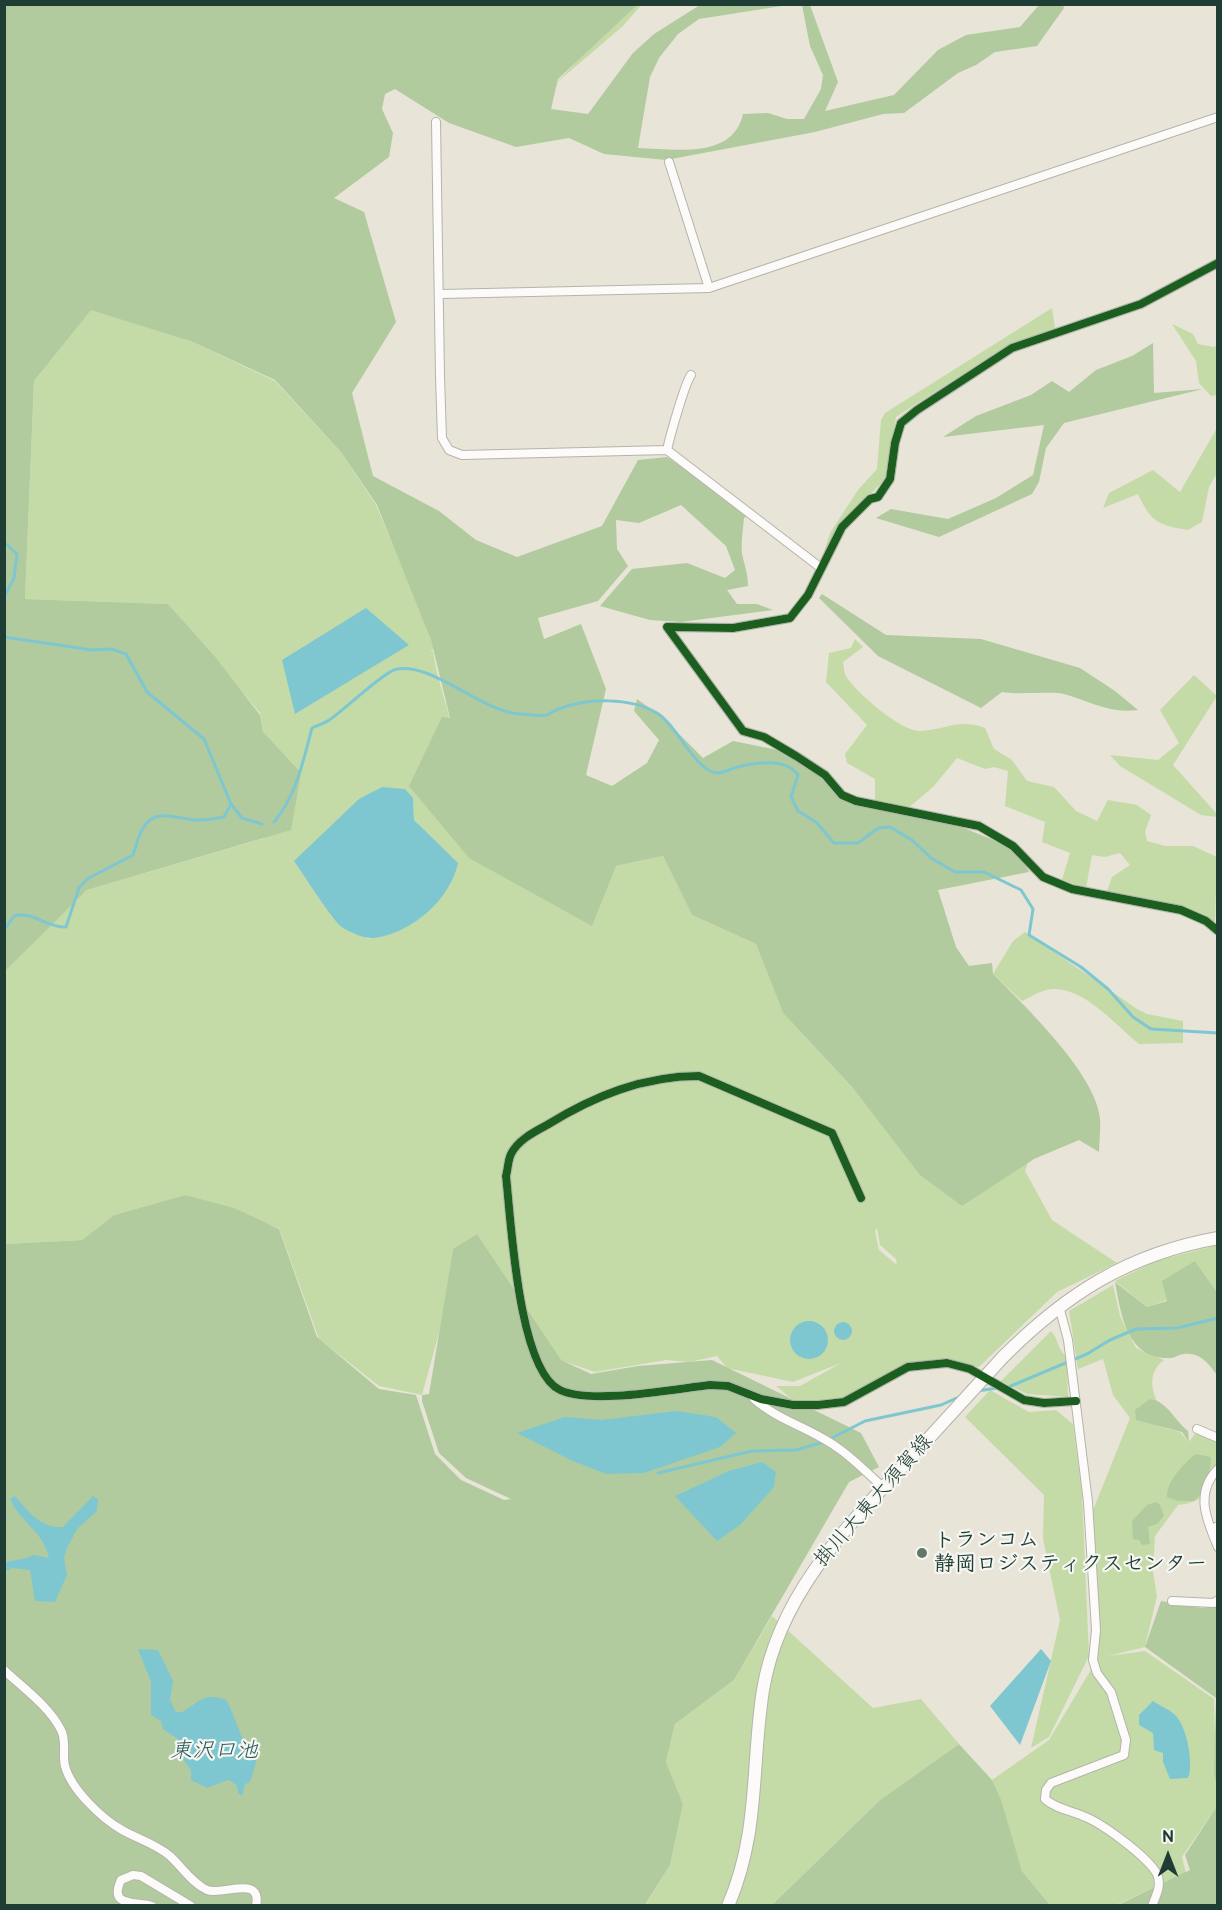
<!DOCTYPE html>
<html>
<head>
<meta charset="utf-8">
<style>
  body { margin:0 }
  #map { position:relative; width:1222px; height:1910px; overflow:hidden; background:#e8e4d7; font-family:"Balsamiq Sans",sans-serif }
  canvas { display:block }
  .frame { position:absolute; inset:0; border:6px solid #1f3d34; pointer-events:none }
  .north { position:absolute; left:1138px; top:1826px; width:60px; height:60px; -webkit-text-stroke:4px #f6f6f2; paint-order:stroke; rotate:0deg; font-size:16px; font-weight:700; line-height:24px; text-align:center; color:#1f3d34 }
  .north::after { content:''; display:block; margin:auto; width:21px; height:27px; background:#1f3d34; clip-path:polygon(50% 0,100% 100%,50% 72%,0 100%) }
</style>
</head>
<body>
<div id="map">
<canvas width="1222" height="1910"></canvas>
<div class="frame"></div>
<div class="north">N</div>
</div>
<script>
const ctx = document.querySelector('canvas').getContext('2d');
ctx.lineJoin = 'round';
function fill(path, color) {
  ctx.fillStyle = color;
  ctx.fill(path, 'evenodd');
}
function strokePath(path, color, width, dash) {
  ctx.strokeStyle = color;
  ctx.lineWidth = width;
  ctx.lineCap = dash ? 'butt' : 'round';
  ctx.setLineDash(dash || []);
  ctx.stroke(path);
}
function drawText(font, color, halo, rows, align = 'center') {
  ctx.font = font + ' "Balsamiq Sans","Klee One",sans-serif';
  ctx.lineWidth = 4.5;
  ctx.setLineDash([]);
  ctx.textBaseline = 'middle';
  ctx.strokeStyle = halo;
  ctx.fillStyle = color;
  for (const [text, x, y, turn = 0] of rows) {
    ctx.save();
    ctx.translate(x, y);
    ctx.rotate((+turn || 0) * Math.PI / 180);
    ctx.textAlign = isNaN(turn) ? turn : align;
    if (halo) ctx.strokeText(text, 0, 0);
    ctx.fillText(text, 0, 0);
    ctx.restore();
  }
}
fill(new Path2D(`
  M637 5H641L623 26 555 84 580 58 605 26Z
  M1052 308 1055 328 1006 346 896 417 886 478 845 521 822 558 830 533 858 490 877 469 881 420 885 413Z
  M91 309 193 342 275 381 341 452 376 505 420 608 434 649 430 651H433C436 674 444 696 450 719L616 866 663 856 692 915 756 944 783 1013 853 1088 1030 1157 1025 1171 1052 1220 1117 1263 1057 1292 979 1367 947 1363 908 1367 837 1403 799 1405 776 1386H800L841 1363 793 1382 727 1368 717 1356 689 1362 666 1360 595 1372 560 1360 477 1234 453 1250 440 1329 422 1395 379 1386 319 1339 279 1228 185 1195 114 1215 82 1240 5 1244V969L87 890 265 838 276 749 263 732 260 713 168 604 25 599 34 381ZM413 798 414 820 419 825 421 918 368 939 295 860ZM877 1228 880 1245 896 1259 897 1265 879 1250 875 1231Z
  M1172 324 1193 334 1198 344 1214 347 1217 345V395L1211 396 1199 383 1196 361Z
  M1217 428V473L1209 487 1202 522 1188 530C1158 525 1151 522 1138 494L1103 508 1109 493 1153 470 1180 492Z
  M855 639 863 647 843 662C844 666 844 673 846 676 855 692 902 732 920 731 946 730 958 718 985 728L994 749 1012 760 1027 781 1054 787 1076 811 1097 821 1108 800 1137 805 1151 815 1145 832 1147 841 1165 846H1193L1217 857 1215 923 1181 908 1107 891 1112 877 1130 865 1120 853 1105 857 1092 855 1086 888 1062 880 1070 853 1042 842 1045 822 1005 806 1008 771 994 767 985 769 957 758 934 786 906 810 875 804V779L847 763 845 754 867 725 826 682 829 653 851 648Z
  M1194 675 1217 696 1173 765 1217 814V817L1201 815 1120 766 1110 755 1158 760 1179 743 1160 710Z
  M1025 932 1137 1009 1147 1014 1183 1021V1043L1139 1044C1115 1025 1078 979 1043 991 1036 993 1029 998 1022 1001L993 974 1013 941Z
  M1217 1245V1292L1196 1262 1167 1300 1147 1307 1115 1281 1156 1261Z
  M1113 1285 1120 1316 1136 1348 1164 1360C1141 1377 1157 1403 1168 1422L1158 1426 1180 1432 1189 1442 1196 1432 1217 1438C1217 1471 1217 1502 1178 1505L1155 1536 1153 1572 1157 1596 1145 1647 1108 1656 1145 1651 1214 1699 1217 1806 1182 1857 1186 1873 1116 1905H1050L1022 1871 992 1780 1049 1740 1098 1658 1089 1520 1130 1418 1113 1395 1103 1359 1078 1369 1069 1311Z
  M1051 1331C1059 1339 1056 1348 1067 1357L1068 1397 1027 1394 1001 1381Z
  M990 1390 1029 1412 1056 1410 1073 1424 1082 1494 1089 1656 1049 1737 1031 1748 1060 1620 1043 1539 1044 1495 965 1417Z
  M772 1616 873 1708 921 1699 959 1744 880 1800 772 1905 645 1906 670 1865 683 1804 666 1762 675 1724 734 1680Z`), '#c4dba8');
fill(new Path2D(`
  M5 5H637L558 79 551 109 588 114 633 53 654 34 700 5H788L699 19 678 34 659 58 650 77 638 148C673 149 733 160 743 114L768 113 787 119H804L821 89 823 75 810 46 802 5H810L838 82 825 111 894 95 938 50 966 35 1020 27 1039 5H1063L1064 8 1037 46 995 52 976 65 958 73 904 113 883 114 815 132 666 160 604 154 569 138 516 147 449 123 395 89 385 94 382 109 393 133 389 157 334 198 364 212 396 322 352 393 373 476 439 511 476 540 517 557 602 526 638 460 667 457 751 513 744 518C743 529 741 542 742 553 744 565 748 572 748 586L727 590 737 604H757L773 610 681 622 650 620 600 606 632 569 687 563 725 578 735 570 726 546 681 505 639 523 616 520 617 549 628 566 598 601 538 618 544 639 581 624 606 689 586 775 612 786 647 763 659 740 634 711 637 699 662 717 703 758 733 741 778 750 812 767 833 791 954 824 1018 850 1029 872 938 890 956 947 969 966 992 963 993 974C1024 1005 1097 1075 1100 1119 1101 1130 1099 1141 1099 1152L1079 1140 1034 1159 962 1206 920 1175 853 1088 783 1013 756 944 692 915 663 856 616 866 592 926 469 858 409 786 442 717 450 718 431 640 377 505 341 452 275 380 193 342 91 310 34 381 25 599 168 604 216 658 260 715 263 732 301 773 291 830 87 890 5 971Z
  M1153 343 1154 393 1203 389 1064 423 1046 448 1039 482 1032 494 939 537 876 518 891 509 948 519 996 498 1033 475 1044 425 943 437 976 416 1031 395 1052 381 1069 392 1096 370 1132 356Z
  M822 594 886 635 981 639 1080 668 1115 691 1138 710C1109 714 1090 701 1064 694 1051 691 1019 695 1002 692L981 708 878 656 819 598Z
  M185 1195 234 1208 279 1229 317 1337 379 1389 416 1395 435 1454 461 1480 504 1500 511 1499 466 1478 439 1453 422 1401V1395L429 1394 453 1249 477 1234 561 1360 591 1374 638 1366 712 1360 861 1433 879 1467 849 1482 734 1680 675 1724 666 1762 683 1804 670 1865 645 1905 5 1906V1244L82 1240 114 1215Z
  M1195 1261 1217 1292V1375C1209 1364 1200 1352 1184 1354 1179 1354 1175 1358 1170 1358 1127 1360 1121 1314 1115 1282L1147 1307 1167 1301 1162 1281Z
  M1150 1399C1167 1401 1175 1421 1188 1431L1189 1442 1182 1432 1136 1420 1135 1410Z
  M1196 1454 1211 1457 1210 1469 1204 1483 1207 1488 1194 1501H1178L1167 1497C1166 1482 1184 1463 1196 1454Z
  M1156 1502 1160 1505 1164 1516 1157 1524 1148 1527 1150 1544 1142 1545 1139 1540 1133 1539 1132 1521 1147 1505Z
  M1161 1601 1202 1608 1217 1606V1786L1214 1773 1216 1698 1145 1647Z
  M959 1744 992 1780 1001 1800 1022 1871 1050 1905H772L880 1800Z
  M1217 1806V1905L1116 1906 1190 1870 1185 1855Z`), '#b1cb9e');
fill(new Path2D(`
  M366 608 409 645 295 714 282 660Z
  M382 787 405 789 413 798 414 820 458 863C450 900 411 934 373 938 365 939 350 932 343 928 334 923 302 872 294 861L359 799Z
  M790 1340a19 19 0 1 1 38 0a19 19 0 1 1-38 0Z
  M834 1331a9 9 0 1 1 18 0a9 9 0 1 1-18 0Z
  M676 1411 716 1417 736 1433 720 1447 644 1473 606 1474 573 1461 517 1433 565 1417 601 1420Z
  M762 1462 776 1472 774 1487 740 1525 717 1541 675 1496 729 1471Z
  M15 1496C27 1510 41 1529 63 1527L93 1496 98 1499 97 1511 77 1529 67 1548 64 1557 67 1575 55 1602 35 1601 30 1570 12 1568 5 1571V1563C15 1559 24 1560 34 1555L49 1558C43 1530 21 1524 10 1499Z
  M138 1649 158 1650 173 1681 170 1700 176 1712H182C201 1702 201 1692 226 1700 238 1720 239 1742 257 1759L250 1782 245 1784 242 1796 238 1793 237 1785 228 1780 207 1788 191 1780V1770L184 1761V1743L163 1729 161 1721 151 1715V1682Z
  M1041 1649 1051 1661 1020 1745 990 1706Z
  M1153 1701C1160 1706 1173 1711 1177 1717 1187 1729 1194 1765 1188 1778L1170 1779 1163 1762V1753L1154 1750 1153 1733 1139 1725V1715Z`), '#7ec7d1');
strokePath(new Path2D(`
  M4 542 17 554 14 578 4 597
  M4 637 92 650 112 649 126 654 147 692 204 739 231 804 242 818 262 824
  M274 822C296 796 303 762 312 728 318 725 326 723 332 718 345 709 386 670 397 669 434 663 480 711 520 714 527 714 541 717 547 715 551 713 555 710 559 709 587 698 630 697 657 713 677 725 695 771 717 773 722 773 729 770 734 768 753 763 785 757 798 775L791 797 798 811 816 822 834 843H858L878 828 890 827 912 840 931 858 955 872H984L1021 890 1033 909 1029 935 1081 967 1108 989 1133 1017 1151 1029 1218 1033
  M4 930 14 916C34 911 47 928 66 927L79 888 87 879 133 855C136 847 138 836 143 828 155 807 177 819 195 820 205 820 215 819 224 817L231 804
  M1006 1388 1087 1354 1110 1340 1136 1329 1177 1328 1218 1318
  M977 1391 997 1388
  M830 1439 865 1421 941 1405 959 1397
  M658 1473 752 1451 796 1450 824 1442`), '#7ec7d1', 3);
const street = new Path2D(`
  M436 122 440 376 442 438 449 450 462 455 667 450 821 568
  M669 162 709 288
  M1218 263 1141 304 1012 348 917 410 901 423 895 443 890 479 878 497 870 499 842 527 808 595 790 618 733 628 667 627 743 731 764 737 796 756 825 775 842 795 856 801 979 826 1013 846 1043 877 1072 889 1181 910 1206 921 1218 931
  M441 294 709 288 1218 117
  M667 450C670 436 685 383 691 375
  M861 1198 832 1133 699 1076C643 1076 594 1096 547 1125 534 1132 518 1140 511 1154 508 1160 508 1169 506 1176 511 1220 518 1370 560 1390 591 1405 674 1389 710 1385L728 1386 761 1399 793 1405H818L844 1402 908 1367 947 1363 970 1369 1024 1400 1044 1403 1076 1401
  M1059 1306 1068 1340 1088 1502 1096 1630 1093 1660 1097 1673 1111 1692 1126 1740 1124 1755 1051 1783 1046 1790 1045 1799C1056 1809 1070 1810 1083 1816 1102 1823 1148 1857 1157 1874 1162 1885 1156 1896 1152 1906
  M754 1399C779 1421 811 1428 838 1448 854 1459 869 1475 884 1488
  M1197 1429 1218 1438
  M1218 1469C1194 1493 1207 1521 1218 1547
  M1216 1527 1218 1530
  M1172 1601 1214 1603 1218 1600
  M4 1670C23 1688 49 1706 61 1730 67 1741 62 1754 65 1766 71 1789 101 1818 122 1830 138 1839 156 1844 170 1856 182 1867 192 1883 207 1890 222 1896 263 1874 256 1906
  M152 1906C136 1901 108 1908 121 1880L133 1875 141 1876 191 1906`);
const secondary = new Path2D(`
  M1003 1357C1066 1294 1128 1254 1218 1238
  M728 1906C760 1832 751 1766 763 1690 780 1586 861 1513 929 1438`);
strokePath(street, '#b4b4ab', 10);
strokePath(secondary, '#b4b4ab', 14);
strokePath(street, '#fcfbf9', 8);
strokePath(secondary, '#fcfbf9', 12);
const secondaryBridge = new Path2D(`
  M929 1438 1003 1357`);
strokePath(secondaryBridge, '#b4b4ab', 14, []);
strokePath(secondaryBridge, '#fcfbf9', 12);
strokePath(new Path2D(`
  M1218 263 1141 304 1012 348 917 410 901 423 895 443 890 479 878 497 870 499 842 527 808 595 790 618 733 628 667 627 743 731 764 737 796 756 825 775 842 795 856 801 979 826 1013 846 1043 877 1072 889 1181 910 1206 921 1218 931
  M861 1198 832 1133 699 1076C643 1076 594 1096 547 1125 534 1132 518 1140 511 1154 508 1160 508 1169 506 1176 511 1220 518 1370 560 1390 591 1405 674 1389 710 1385L728 1386 761 1399 793 1405H818L844 1402 908 1367 947 1363 970 1369 1024 1400 1044 1403 1076 1401`), '#1b5e20', 8);
for (const [x, y, r, color] of [
  [922,1553,6,"#65776d"]
]) {
  const dot = new Path2D();
  dot.arc(x, y, r, 0, 2 * Math.PI);
  ctx.fillStyle = color;
  ctx.fill(dot);
  strokePath(dot, '#f6f6f2', 2);
}
drawText('21px', '#1f3d34', '#f6f6f2', [
  ["掛川大東大須賀線",874,1501,-49]
]);
drawText('bold 21px', '#1f3d34', '#f6f6f2', [
  ["トランコム",934,1541],
  ["静岡ロジスティクスセンター",934,1565]
], 'left');
drawText('italic 22px', '#2c5c5b', '#f6f6f2', [
  ["東沢口池",214,1751]
]);
</script>
</body>
</html>
